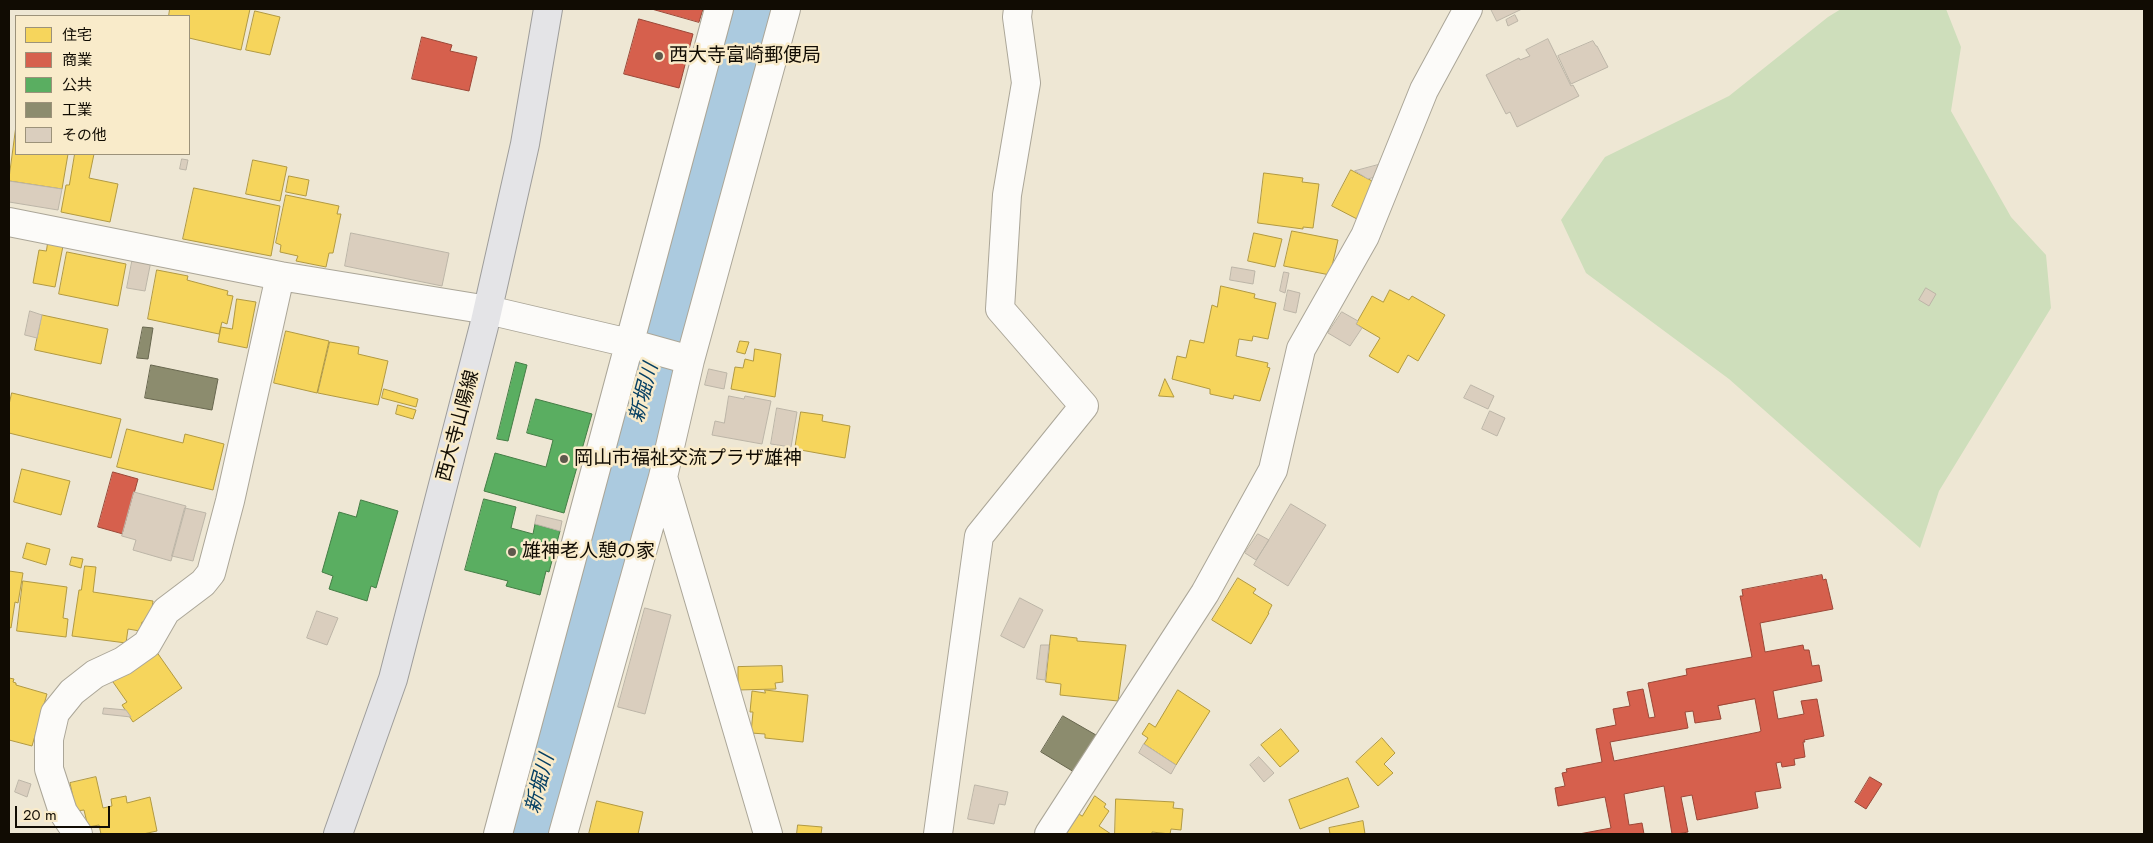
<!DOCTYPE html>
<html>
<head>
<meta charset="utf-8">
<style>
  body { margin:0 }
  #map { position:relative; width:2153px; height:843px; overflow:hidden; background:#eee7d4; font-family:Jost,"Noto Sans JP",sans-serif }
  canvas { display:block }
  .frame { position:absolute; inset:0; border:10px solid #110c03; pointer-events:none }
  .legend { position:absolute; left:15px; top:15px; width:175px; height:140px; box-sizing:border-box; background:#f9ebca; border:1px solid #9c927a; margin:0; padding:6px 9px; list-style:none; font-size:15px; color:#110c03 }
  .legend li { display:flex; align-items:center; gap:10px; height:25px }
  .legend b { width:25px; border:1px solid #9c927a }
  .scale { position:absolute; left:15px; top:806px; width:95px; height:22px; box-sizing:border-box; border:2px solid #110c03; border-top:0; padding-left:6px; font-size:15px; line-height:18px; white-space:nowrap; color:#110c03; -webkit-text-stroke:4px #f9ebca; paint-order:stroke }
</style>
</head>
<body>
<div id="map">
<canvas width="2153" height="843"></canvas>
<div class="frame"></div>
<ul class="legend">
<li><b style="height:14px;background:#f6d55c"></b>住宅</li>
<li><b style="height:14px;background:#d6604d"></b>商業</li>
<li><b style="height:14px;background:#5aae61"></b>公共</li>
<li><b style="height:14px;background:#8c8c6e"></b>工業</li>
<li><b style="height:14px;background:#dacebe"></b>その他</li>
</ul>
<div class="scale">20 m</div>
</div>
<script>
const ctx = document.querySelector('canvas').getContext('2d');
ctx.lineJoin = 'round';
function fill(path, color) {
  ctx.fillStyle = color;
  ctx.fill(path, 'evenodd');
}
function strokePath(path, color, width, dash) {
  ctx.strokeStyle = color;
  ctx.lineWidth = width;
  ctx.lineCap = dash ? 'butt' : 'round';
  ctx.setLineDash(dash || []);
  ctx.stroke(path);
}
function drawText(font, color, halo, rows, align = 'center') {
  ctx.font = font + ' Jost,"Noto Sans JP",sans-serif';
  ctx.lineWidth = 5;
  ctx.setLineDash([]);
  ctx.textBaseline = 'middle';
  ctx.strokeStyle = halo;
  ctx.fillStyle = color;
  for (const [text, x, y, turn = 0] of rows) {
    ctx.save();
    ctx.translate(x, y);
    ctx.rotate((+turn || 0) * Math.PI / 180);
    ctx.textAlign = isNaN(turn) ? turn : align;
    if (halo) ctx.strokeText(text, 0, 0);
    ctx.fillText(text, 0, 0);
    ctx.restore();
  }
}
fill(new Path2D(`
  M1841 9H1946L1961 47 1951 111 2011 217 2046 255 2051 308 1939 491 1920 548 1729 379 1586 273 1561 220 1605 157 1729 96 1828 17Z`), '#cedebb');
const homes = new Path2D(`
  M170 9H250L241 50 189 38V16H169Z
  M255 11 280 17 270 55 246 50Z
  M16 126V154H68L62 189 9 181Z
  M75 154H94L89 178 118 184 110 222 61 212 66 185H69Z
  M253 160 287 167 280 201 246 194Z
  M1351 170 1376 183 1357 219 1332 206Z
  M1264 173 1303 178 1302 182 1319 184 1313 228 1303 227V229L1258 223Z
  M289 176 309 180 306 196 286 192Z
  M194 188 280 206 271 256 183 239Z
  M286 195 339 206 337 214H341L333 253H329L326 267 296 261 298 256 280 252 281 245 276 243Z
  M1292 231 1338 240 1330 275 1284 266Z
  M1254 233 1282 239 1275 267 1248 261Z
  M48 243 63 246 55 287 33 283 39 250 46 251Z
  M67 252 126 264 118 306 59 294Z
  M157 270 188 276 187 280 228 291 227 295 233 296 227 324 222 322 219 334 148 319Z
  M1221 286 1255 294 1254 298 1276 303 1268 339 1253 336 1252 341 1239 339 1236 356 1268 363 1267 367 1270 368 1260 401 1234 395 1233 399 1210 394V389L1172 379 1177 356 1186 358 1190 340 1204 343 1212 305 1217 307Z
  M1390 290 1409 300 1412 296 1445 315 1418 361 1408 355 1398 373 1369 356 1380 338 1356 324 1372 296 1383 302Z
  M237 299 256 302 247 348 218 342 221 327 232 329Z
  M42 315 108 329 101 364 35 350Z
  M286 331 329 341 317 393 274 383Z
  M740 341 749 342 745 354 737 352Z
  M330 342 359 347 358 354 388 361 378 405 318 393Z
  M755 349 781 354 775 397 731 389 735 367 743 368 745 359 753 361Z
  M1165 379 1174 397 1159 396Z
  M384 389 418 399 416 407 382 398Z
  M12 393 121 419 111 458 9 433V405Z
  M398 405 416 410 413 419 396 414Z
  M801 412 823 415 822 421 850 426 845 458 795 449Z
  M127 429 183 443 185 434 224 444 213 490 117 467Z
  M22 469 70 481 61 515 14 502Z
  M27 543 50 549 46 565 23 558Z
  M72 557 83 559 81 568 70 565Z
  M85 566 96 567 93 592 153 601 150 623 142 622 140 631 128 629 126 643 72 636 79 590H81Z
  M9 571 23 573 18 603 15 602 11 628 9 627Z
  M1238 578 1256 589 1253 593 1272 605 1268 613H1269L1251 644 1212 620Z
  M23 581 67 587 63 618 68 619 66 637 17 631Z
  M1051 635 1077 638V641L1126 645 1118 701 1060 695 1061 684 1046 682Z
  M156 651 182 688 133 722 122 705 127 702 113 682Z
  M782 666 783 682 775 683 776 689 738 690V667Z
  M9 678 14 679 13 682 16 683V685L47 694 32 746 9 740Z
  M765 690 808 695 803 742 765 738V734L751 733 753 712H750L752 691 765 693Z
  M1178 690 1210 711 1176 765 1144 744 1148 738 1142 734 1149 723 1155 727Z
  M1281 729 1299 751 1280 767 1261 745Z
  M1382 738 1395 753 1384 764 1393 773 1378 786 1356 762Z
  M96 777 103 808 112 806 111 799 126 796 127 803 150 797 157 831 143 834H101L99 825 88 827 84 810 76 811 70 783Z
  M1348 778 1359 807 1300 829 1289 800Z
  M1095 796 1106 804 1104 807 1109 811 1099 826 1111 834H1066L1079 814 1082 816Z
  M1116 799 1174 802 1173 808 1183 809 1181 830 1171 829 1170 834 1152 832V834H1115Z
  M597 801 643 812 638 834H589Z
  M1363 821 1365 834H1330L1329 828Z
  M798 825 822 827 821 834H797Z`);
fill(homes, '#f6d55c');
strokePath(homes, '#b19941', 1);
const shops = new Path2D(`
  M652 9H703L699 22Z
  M639 19 693 34 679 88 624 74Z
  M422 37 452 45 450 51 477 57 469 91 412 79Z
  M113 472 138 479 123 534 98 527Z
  M1822 575 1823 580 1826 579 1833 609 1760 623 1765 652 1803 645 1804 650H1809L1812 666 1819 665 1822 681 1773 691 1778 719 1804 714 1801 701 1817 699 1824 736 1804 740 1805 742H1803L1805 757 1794 759 1795 765 1782 767 1781 762 1776 763 1781 788 1755 792 1758 808 1697 820 1692 795 1681 797 1688 832 1677 834H1672L1664 786 1624 794 1629 825 1642 823 1644 834H1579L1611 828 1605 797 1558 806 1555 788 1565 786 1562 773 1567 772 1566 769 1602 762 1596 729 1616 725 1613 709 1630 706 1627 692 1643 689 1649 718 1655 717 1648 683 1687 675 1686 669 1752 657 1740 596H1743L1742 590ZM1755 699 1761 731 1759 732 1614 761 1610 742 1688 728 1685 712 1693 711 1695 723 1721 719 1718 706Z
  M1870 777 1882 784 1866 809 1855 802Z`);
fill(shops, '#d6604d');
strokePath(shops, '#9b4737', 1);
const public = new Path2D(`
  M516 362 527 365 508 441 497 439Z
  M536 399 592 414 564 513 484 491 495 453 546 467 553 440 527 433Z
  M484 499 516 507 511 528 533 534 535 524 560 531 549 572 546 571 540 595 506 586 508 581 465 570Z
  M361 500 398 511 376 588 371 586 367 601 329 589 333 576 322 572 339 512 356 517Z`);
fill(public, '#5aae61');
strokePath(public, '#447d45', 1);
const industry = new Path2D(`
  M143 327 153 328 148 359 137 358Z
  M151 365 218 379 212 410 145 398Z
  M1063 716 1096 735 1074 772 1041 752Z`);
fill(industry, '#8c8c6e');
strokePath(industry, '#67664e', 1);
strokePath(new Path2D(`
  M527 834 747 9`), '#abcadf', 56);
const building = new Path2D(`
  M1491 9H1522L1497 21Z
  M1515 15 1518 21 1508 26 1506 20Z
  M1548 39 1571 86 1573 85 1579 96 1517 127 1510 112 1506 114 1486 75 1519 58 1520 60 1530 56 1526 50Z
  M1593 41 1596 46H1597L1608 67 1571 84 1558 56Z
  M182 159 188 160 186 170 180 169Z
  M1378 165 1381 175 1368 179 1355 171Z
  M9 181 62 189 58 210 9 202Z
  M351 233 449 253 442 286 345 266Z
  M133 257 151 261 145 291 127 288Z
  M1232 267 1255 271 1253 284 1230 280Z
  M1284 272 1289 273 1285 293 1280 291Z
  M1926 288 1936 294 1929 306 1919 300Z
  M1288 290 1300 293 1296 313 1284 310Z
  M30 311 42 315 37 338 25 335Z
  M1342 312 1358 321 1356 324 1362 328 1350 346 1328 333Z
  M709 369 727 373 724 389 705 385Z
  M1471 385 1494 396 1488 409 1464 398Z
  M729 396 744 399 745 396 771 401 762 444 712 435 715 421 724 423Z
  M777 408 797 412 791 447 771 444Z
  M1490 411 1505 418 1497 436 1482 429Z
  M134 492 186 506 171 561 133 550 136 540 122 536Z
  M1291 504 1326 525 1288 586 1254 565Z
  M185 508 206 513 193 561 172 556Z
  M537 515 562 521 560 531 535 524Z
  M1258 534 1269 540 1256 560 1245 553Z
  M1020 598 1043 610 1024 648 1001 636Z
  M645 608 671 615 645 714 618 707Z
  M317 611 338 618 327 645 307 638Z
  M1041 645H1049L1045 680 1037 679Z
  M104 708 126 710 131 717 103 714Z
  M1144 744 1176 765 1171 774 1139 753Z
  M1259 757 1274 773 1264 782 1250 765Z
  M19 780 31 784 27 797 15 792Z
  M975 785 1008 792 1005 805 999 804 994 824 968 819Z`);
fill(building, '#dacebe');
strokePath(building, '#bcb5a7', 1);
const minor = new Path2D(`
  M9 222 280 276 488 310 629 343 690 360
  M663 477 768 834
  M78 834 63 812 49 769V739L55 713 72 692 95 674 123 661 147 644 166 611 203 583 211 573 230 501 280 276
  M498 834 719 9
  M563 834 663 477 690 360 786 9
  M938 834 979 536 1084 406 1000 309 1007 195 1026 83 1017 17 1018 9
  M1049 834 1205 593 1273 470 1301 349 1365 236 1424 90 1468 9`);
const major = new Path2D(`
  M338 834 393 679 484 326 525 144 548 9`);
strokePath(minor, '#aba698', 30);
strokePath(major, '#9e9d9b', 30);
strokePath(minor, '#fcfbf9', 28);
strokePath(major, '#e4e4e7', 28);
for (const [x, y, r, color] of [
  [659,56,5,"#5e594c"],
  [564,459,5,"#5e594c"],
  [512,552,5,"#5e594c"]
]) {
  const dot = new Path2D();
  dot.arc(x, y, r, 0, 2 * Math.PI);
  ctx.fillStyle = color;
  ctx.fill(dot);
  strokePath(dot, '#f9ebca', 2);
}
drawText('19px', '#110c03', '#f9ebca', [
  ["西大寺富崎郵便局",669,56],
  ["岡山市福祉交流プラザ雄神",574,459],
  ["雄神老人憩の家",522,552]
], 'left');
drawText('19px', '#110c03', '#f9ebca', [
  ["西大寺山陽線",459,426,-75]
]);
drawText('italic 20px', '#053f63', '#f9ebca', [
  ["新堀川",645,393,-75],
  ["新堀川",541,784,-75]
]);
</script>
</body>
</html>
